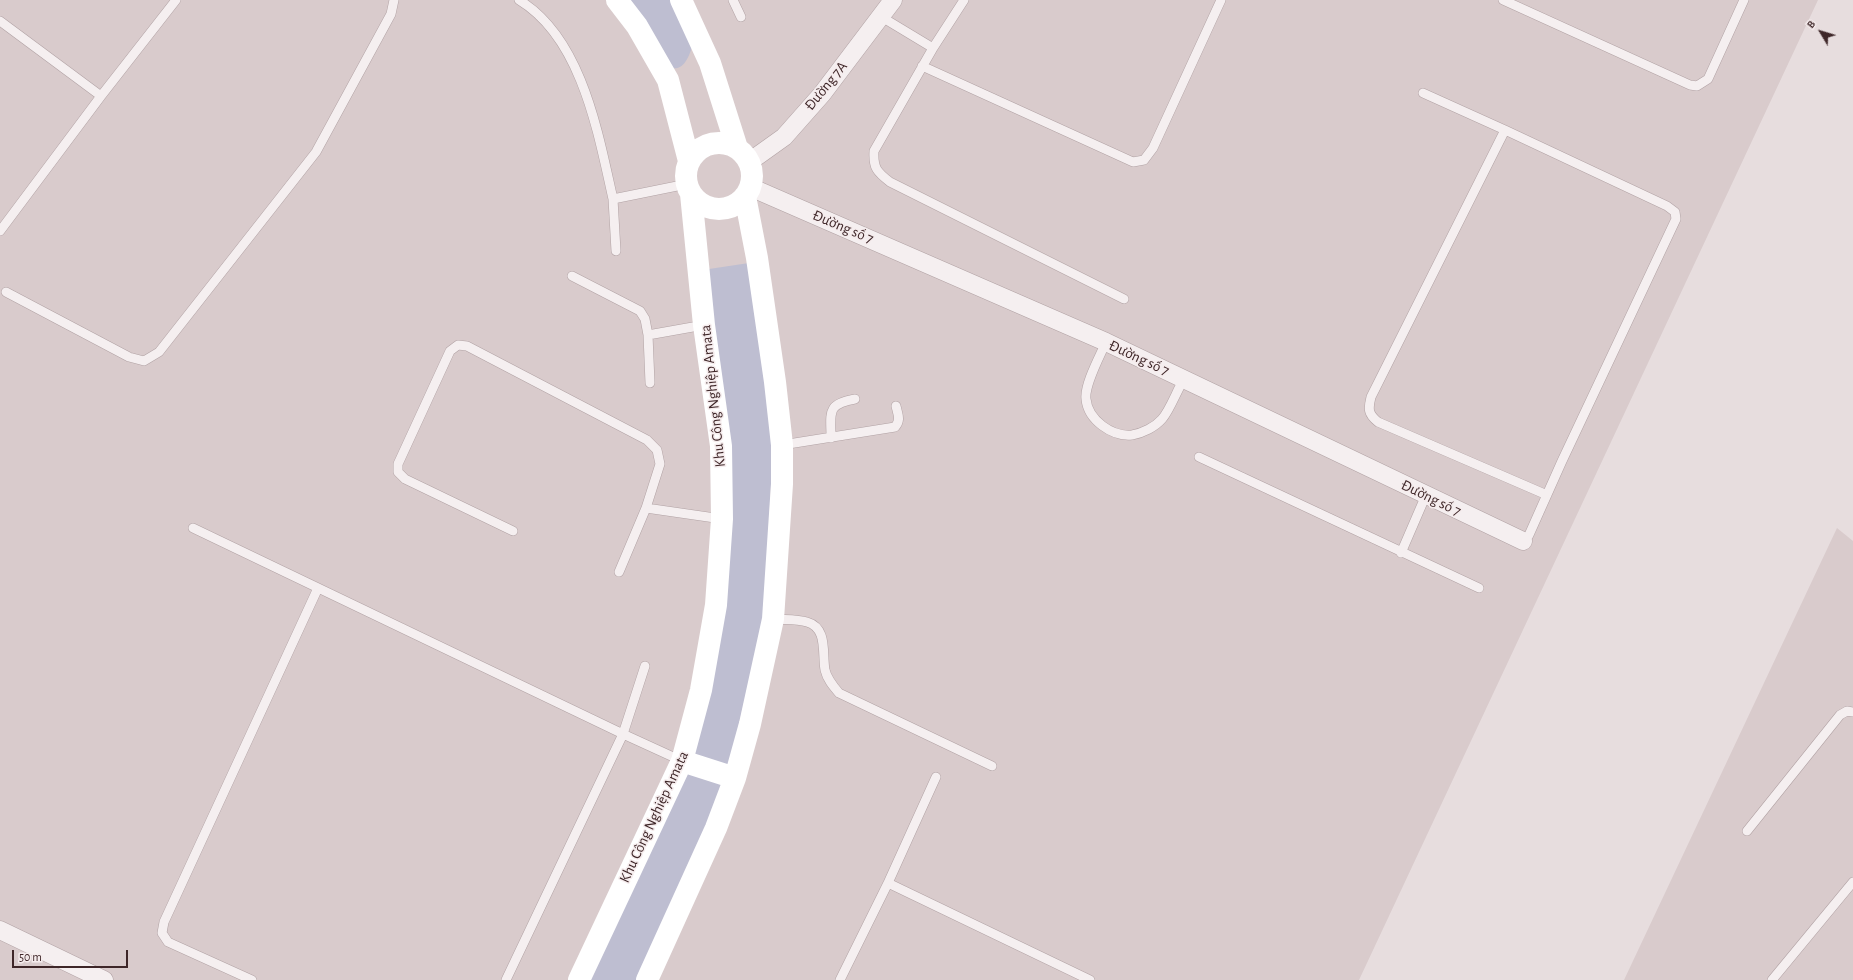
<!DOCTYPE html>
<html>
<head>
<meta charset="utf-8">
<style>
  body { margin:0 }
  #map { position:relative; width:1853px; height:980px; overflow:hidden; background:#e7ddde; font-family:"Alegreya Sans",sans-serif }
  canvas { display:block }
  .north { position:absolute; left:1801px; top:12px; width:40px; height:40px; -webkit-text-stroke:3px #f5eced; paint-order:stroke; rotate:308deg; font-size:11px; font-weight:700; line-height:16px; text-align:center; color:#3e2628 }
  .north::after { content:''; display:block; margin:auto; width:14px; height:18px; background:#3e2628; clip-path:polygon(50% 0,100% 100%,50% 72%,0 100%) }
  .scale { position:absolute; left:12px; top:950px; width:116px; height:18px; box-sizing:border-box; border:2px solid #3e2628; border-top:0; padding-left:5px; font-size:12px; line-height:14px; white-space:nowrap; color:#3e2628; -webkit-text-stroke:3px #f5eced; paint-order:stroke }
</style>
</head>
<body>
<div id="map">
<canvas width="1853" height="980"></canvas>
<div class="north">B</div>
<div class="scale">50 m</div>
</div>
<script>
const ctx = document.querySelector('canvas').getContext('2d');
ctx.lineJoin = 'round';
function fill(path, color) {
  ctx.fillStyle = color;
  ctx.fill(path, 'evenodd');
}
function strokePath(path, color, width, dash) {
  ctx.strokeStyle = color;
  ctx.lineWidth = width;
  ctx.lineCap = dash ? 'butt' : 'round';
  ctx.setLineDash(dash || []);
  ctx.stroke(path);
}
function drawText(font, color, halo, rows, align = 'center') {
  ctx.font = font + ' "Alegreya Sans",sans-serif';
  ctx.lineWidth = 3;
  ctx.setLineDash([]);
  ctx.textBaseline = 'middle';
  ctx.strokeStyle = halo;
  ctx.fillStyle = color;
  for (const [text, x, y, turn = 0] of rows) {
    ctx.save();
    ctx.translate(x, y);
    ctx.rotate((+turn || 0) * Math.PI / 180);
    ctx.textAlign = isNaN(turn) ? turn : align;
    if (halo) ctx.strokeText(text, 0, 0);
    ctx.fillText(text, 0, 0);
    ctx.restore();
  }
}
fill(new Path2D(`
  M0 0H1818L1359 980H0Z
  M1837 528 1853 541V980H1624Z`), '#d9cbcc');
fill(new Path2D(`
  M629 0H671L693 45C689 55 685 71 671 68Z
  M749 263 773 447 764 618 728 770 692 759 710 693 713 324 709 269Z
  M688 768 725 780 708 824 637 980H589Z`), '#bebed1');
const lane = new Path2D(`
  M519 0C582 38 598 133 613 199L687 184
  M733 0 741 17
  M1503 0 1690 85 1697 86 1708 79 1744 0
  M880 16 933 48 874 151C873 168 877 172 890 182L1124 299
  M0 21 101 96
  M933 48 964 0
  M922 66 1133 162 1144 160 1153 148 1221 0
  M1423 93 1505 130 1371 397C1368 409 1368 414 1378 422L1547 495
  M1505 130 1667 206 1675 212 1676 219 1562 461 1529 535 1523 541
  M613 199 616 251
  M0 231 101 96 176 0
  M572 276 640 311 645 319 648 335
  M6 292 129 357 144 361 159 352 316 152 391 14 394 0
  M1106 342C1100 356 1084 385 1086 399 1088 420 1112 437 1132 435 1143 433 1155 427 1162 419 1170 410 1177 390 1184 379
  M650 383 648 335 704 325
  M831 438C831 413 826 404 855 399
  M782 445 895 427C901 420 898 415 896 406
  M1199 457 1479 588
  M193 528 623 734 682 761
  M513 531 405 479 398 472V464L450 351 458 345 467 346 647 440 657 450 660 464 646 508 722 519
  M1401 553 1426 495
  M619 572 646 508
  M773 619C784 620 797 619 807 622 828 628 822 653 825 670 827 679 833 686 839 693L992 766
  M1747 831 1840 715 1847 711 1853 712
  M888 883 936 777
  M252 980 168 942 162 933 164 922 318 588
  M506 980 623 734 645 666
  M840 980 888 883 1090 980
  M1772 980 1853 882`);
const street = new Path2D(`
  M749 162 784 137 822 94 893 0
  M750 187 1106 342 1523 541
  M0 930 104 980`);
strokePath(lane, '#b1a2a4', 10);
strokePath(street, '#b1a2a4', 19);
strokePath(lane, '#f5eff0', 9);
strokePath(street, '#f5eff0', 18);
strokePath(new Path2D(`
  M617 0 637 26 668 80 689 161
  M681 0 710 63 737 148
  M686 176a33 33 0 1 1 66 0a33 33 0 1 1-66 0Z
  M682 761 735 778
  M579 980 682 761 701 690 716 605 722 519 721 446 704 325 691 194
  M647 980 716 828 735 778 750 724 773 619 782 484V445L775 382 757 258 745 196`), '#fff', 22);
drawText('15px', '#3e2628', '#f5eced', [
  ["Đường 7A",826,86,-51],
  ["Đường số 7",843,227,23],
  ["Đường số 7",1139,358,25],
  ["Khu Công Nghiệp Amata",713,396,-96],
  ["Đường số 7",1431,498,26],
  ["Khu Công Nghiệp Amata",654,817,-65]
]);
</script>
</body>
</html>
